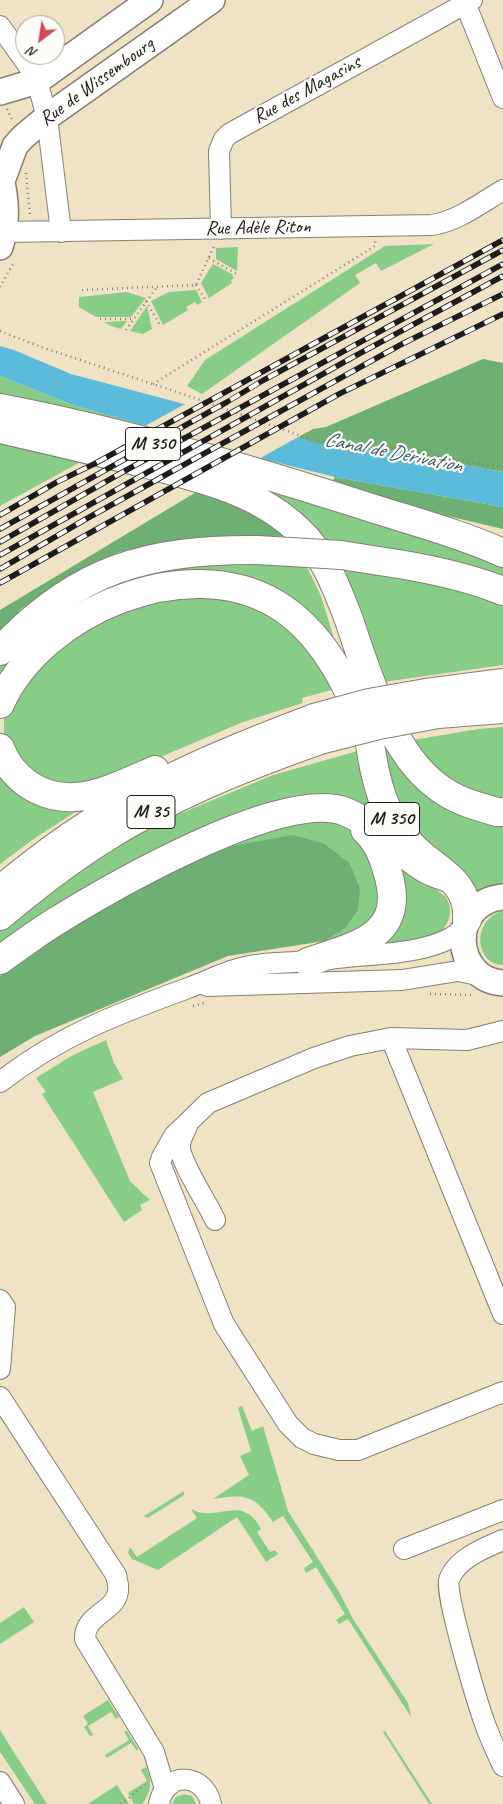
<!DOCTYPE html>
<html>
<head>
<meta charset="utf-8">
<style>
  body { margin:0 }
  #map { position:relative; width:503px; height:1804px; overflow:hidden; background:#f0e2c5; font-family:Caveat,sans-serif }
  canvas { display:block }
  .north { position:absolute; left:15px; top:15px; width:50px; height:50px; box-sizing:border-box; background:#fdfcf7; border:1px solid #a3a29f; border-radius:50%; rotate:211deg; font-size:14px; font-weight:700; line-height:20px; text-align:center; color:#1c1c1c }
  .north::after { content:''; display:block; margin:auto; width:18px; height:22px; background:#d1495b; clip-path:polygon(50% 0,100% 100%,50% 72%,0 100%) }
</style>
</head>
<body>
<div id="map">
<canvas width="503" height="1804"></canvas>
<div class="north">N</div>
</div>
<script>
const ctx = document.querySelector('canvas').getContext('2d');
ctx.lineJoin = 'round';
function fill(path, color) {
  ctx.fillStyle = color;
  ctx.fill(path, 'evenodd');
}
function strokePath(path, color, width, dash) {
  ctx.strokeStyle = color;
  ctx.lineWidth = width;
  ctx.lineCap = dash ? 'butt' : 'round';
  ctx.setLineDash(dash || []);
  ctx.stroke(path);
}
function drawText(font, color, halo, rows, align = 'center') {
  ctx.font = font + ' Caveat,sans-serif';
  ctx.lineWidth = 4.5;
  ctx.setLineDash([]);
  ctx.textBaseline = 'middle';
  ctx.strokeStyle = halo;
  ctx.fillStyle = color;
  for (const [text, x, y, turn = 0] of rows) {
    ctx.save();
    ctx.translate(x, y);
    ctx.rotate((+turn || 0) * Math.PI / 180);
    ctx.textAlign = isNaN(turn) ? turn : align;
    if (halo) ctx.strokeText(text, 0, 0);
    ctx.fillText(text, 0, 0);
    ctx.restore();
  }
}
fill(new Path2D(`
  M434 244 381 271 376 263 355 275 360 283 202 394 187 386 205 360 385 246Z
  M238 247 237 271 216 259V248Z
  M213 264 232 274 234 278 231 280 232 283 209 298 201 283Z
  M196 290 202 302 197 305 195 302 186 307 188 310 163 325 151 301 169 292Z
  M127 292 146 298 131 317H96L79 307V297Z
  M147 306 152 329 143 334 130 331Z
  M127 321 121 329 111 326 104 322Z
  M0 376 73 405 144 425 134 429 0 398Z
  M0 440 84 460 0 506Z
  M240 478 499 564 503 566V582L462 568 358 543 324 539Z
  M192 559 304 561 321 596 340 658 320 633 183 575 0 680V655L72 592Z
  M340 568 420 577 503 600V665L383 682Z
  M231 595 293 627 335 689 302 698 303 703 243 722 104 781 63 789 36 781 4 738V713L61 641 137 602Z
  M503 727V800L485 796 452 783 407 741 478 729Z
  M386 745 402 772 430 797 503 824V885H494L474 897 430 848 390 796 379 747Z
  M361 750 374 816 328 800 0 949V930L90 862 160 822 273 775Z
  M0 773 83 807 35 838 0 864Z
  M294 817 337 818 373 846 381 915 356 937 325 941 344 928 360 888 350 863 325 844 152 878Z
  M398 867 408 869 445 896C456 911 448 928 434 938L373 946Z
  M503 911V965C475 965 471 919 503 911Z
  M106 1040 114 1063 123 1079 93 1092 130 1181 150 1200 140 1205 142 1210 124 1222 42 1094 46 1092 36 1078 73 1055Z
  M242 1406 252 1431 263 1426 288 1511 338 1590 353 1619 408 1703 411 1717 348 1619 339 1624 336 1620 345 1614 316 1567 306 1573 304 1568 313 1562 283 1516 273 1522C254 1494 245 1494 213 1499L249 1475 240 1456 251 1451 238 1408Z
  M184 1491V1495L148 1518 144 1516Z
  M191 1509C217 1524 242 1492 261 1529L257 1532 270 1552 275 1550 278 1554 266 1562 237 1517 158 1570 132 1559 128 1553 130 1547 137 1557 197 1518Z
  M24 1607 34 1622 0 1644V1623Z
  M108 1700 119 1717 116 1719 111 1712 88 1726 93 1735 90 1736 84 1727 88 1724 83 1716Z
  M0 1730 47 1804H35L0 1752Z
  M124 1731H127L138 1749 137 1751 131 1743 107 1758 105 1755 129 1740Z
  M385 1731 432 1804H429L383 1732Z
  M146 1767C153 1780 151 1793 142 1804H134L128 1793 147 1781 141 1770Z
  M117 1785 129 1804H88Z
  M184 1794 192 1796 196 1804H172L176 1797Z`), '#88cd87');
fill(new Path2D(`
  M483 359 503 363V472L381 450H370L348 452 296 438 313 429 326 427Z
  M335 477 503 507V529L329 488Z
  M203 488 246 507 288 536 190 539 120 552 68 576 21 609 0 632V610Z
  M293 835 325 844 350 863 360 888 358 910 345 928 325 941 228 956 35 1036 0 1057V976L33 948 152 878 232 846Z`), '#6eb074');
fill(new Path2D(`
  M0 346 14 350 71 374 173 401 348 452 370 450H381L503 472V507L335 477 259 458 73 405 0 376Z`), '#5cbbda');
fill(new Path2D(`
  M187 403 300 436 257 460 143 427Z`), '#f0e2c5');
const minor = new Path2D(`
  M464 0 503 98
  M0 26 32 71 37 81 47 117 61 232
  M221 229 219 151 224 139 229 134 472 0
  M4 232 432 225C458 221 481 203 503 190
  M207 986 402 980 458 971 483 976
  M503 1031 467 1040 391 1038 350 1046 314 1058 208 1103 174 1136 162 1157 160 1163 224 1324 288 1424 302 1438 314 1444 339 1450H358L503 1392
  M391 1038 503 1314
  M0 1082C61 1035 117 1014 188 988 210 980 232 968 256 965 268 963 281 963 294 962 311 961 329 959 346 957 379 954 443 953 464 927
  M187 1126C185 1131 181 1138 180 1144 178 1160 208 1203 215 1220
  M0 1300 5 1307 0 1369
  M0 1397 116 1575C117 1580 119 1586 118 1591 116 1612 84 1614 85 1639L154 1752 165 1789
  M503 1540C484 1548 456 1559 449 1580 444 1591 478 1705 485 1724 490 1738 497 1753 503 1766
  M404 1549 503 1510
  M0 1782 14 1804
  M159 1804C165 1771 204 1772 211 1804`);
const major = new Path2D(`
  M0 92 37 81 150 0
  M0 173C6 197 8 224 0 247
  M2 181 15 146 23 137 47 117 212 0
  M503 897C447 903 453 980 503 983`);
const highway = new Path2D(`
  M0 408C120 431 239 466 356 503 404 519 456 532 503 553
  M0 429C48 440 96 451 143 463 199 478 258 490 300 532 325 555 337 589 349 620 367 674 391 753 438 787 456 801 477 806 497 812H503
  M379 561C421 567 463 575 503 591
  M0 651C76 569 148 549 257 550
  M426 693 503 683
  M0 704C41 612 186 550 276 604 321 631 346 681 365 728
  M365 709C370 743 374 787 391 817 396 826 404 837 411 845 434 870 470 879 467 920
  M438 714 503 709
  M0 748C12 780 42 799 75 797 100 796 132 780 155 770
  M0 890C28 867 56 845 86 826 155 780 237 747 314 718
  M0 916C31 890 63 865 97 843 166 798 243 767 320 740
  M0 960C17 948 33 936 50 925 106 890 284 786 346 812 376 824 397 851 423 867 432 873 442 875 451 879
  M308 962C353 946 405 938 389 877 384 859 379 843 365 830`);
strokePath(minor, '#867f70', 22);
strokePath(major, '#867f70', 28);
strokePath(highway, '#867f70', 30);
strokePath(new Path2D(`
  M7 109 13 122
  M26 173 30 215
  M209 258 238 275
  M196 285 205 299
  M0 287 14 262
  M82 290 196 285 214 246
  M146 301 161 327
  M100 319H133
  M126 330 157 287
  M0 331 41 347 189 396 301 436 345 449 374 443 454 460 503 467
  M153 384 375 246V241
  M430 994 474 995
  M193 1006 205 1003
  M121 1804 145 1785`), '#867f70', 2.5, [1, 4]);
strokePath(minor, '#fff', 20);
strokePath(major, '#fff', 25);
strokePath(highway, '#fff', 28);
const rail = new Path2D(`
  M0 515 57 482 94 464 503 240
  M0 529 227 402 262 381 503 250
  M0 542 121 473 503 264
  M0 555 355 356 503 276
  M0 569 86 519 402 344 503 294
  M0 583 339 394 503 314`);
strokePath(rail, '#1c1c1c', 5.5);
strokePath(rail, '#fdfcf7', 4, [11]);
const highwayBridge = new Path2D(`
  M257 550 341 555 379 561
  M314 718 369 703 426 693
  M320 740 379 725 438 714`);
strokePath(highwayBridge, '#867f70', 30, []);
strokePath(highwayBridge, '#fff', 28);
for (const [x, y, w] of [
  [153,444,55],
  [151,812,48],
  [392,819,55]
]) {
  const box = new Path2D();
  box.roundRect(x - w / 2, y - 16.5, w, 33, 4);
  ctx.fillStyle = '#fdfcf7';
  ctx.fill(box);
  strokePath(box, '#1c1c1c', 1);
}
drawText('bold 19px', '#1c1c1c', null, [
  ["M 350",153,444],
  ["M 35",151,812],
  ["M 350",392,819]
]);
drawText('20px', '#1c1c1c', '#fdfcf7', [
  ["Rue de Wissembourg",97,82,-36],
  ["Rue des Magasins",307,90,-29],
  ["Rue Adèle Riton",258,228,-1]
]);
drawText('italic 21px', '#365c68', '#fdfcf7', [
  ["Canal de Dérivation",393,453,11]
]);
</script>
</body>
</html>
